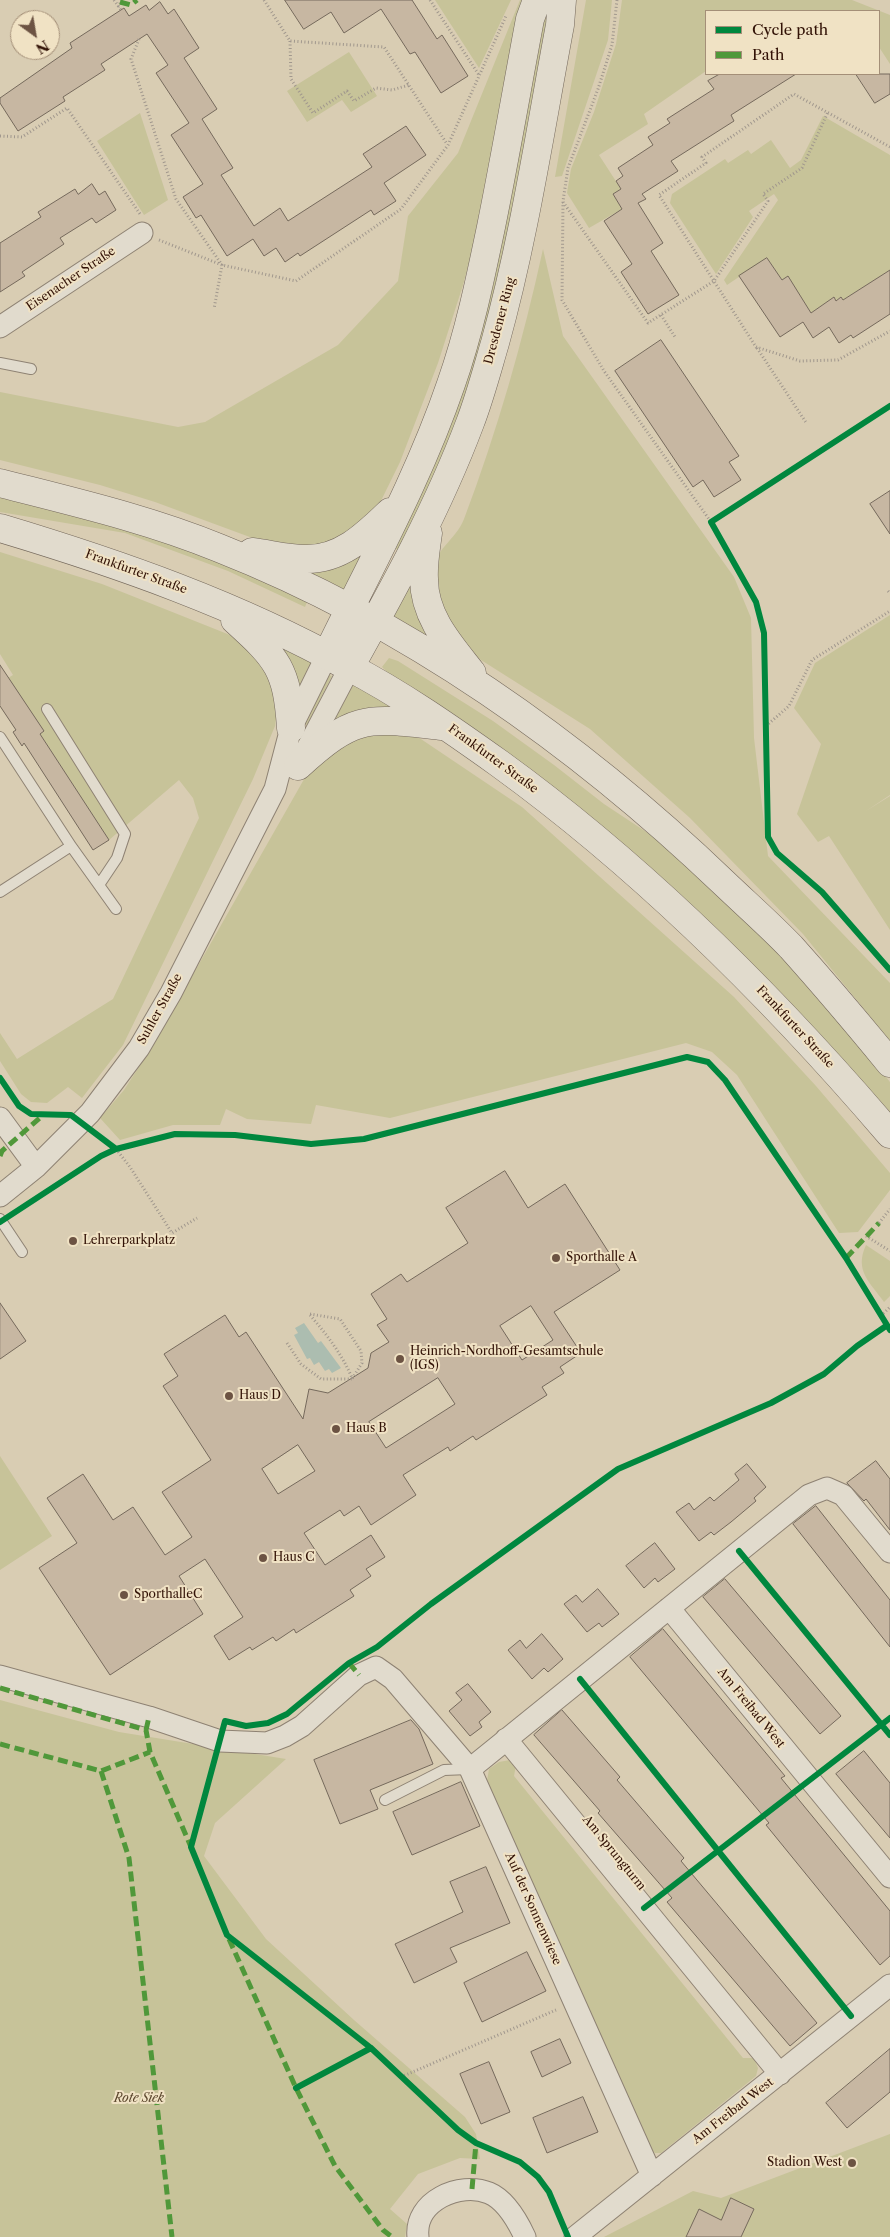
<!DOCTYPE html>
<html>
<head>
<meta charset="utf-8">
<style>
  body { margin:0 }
  #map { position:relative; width:890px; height:2237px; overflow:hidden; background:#d9cdb3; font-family:"Libre Caslon Text",serif }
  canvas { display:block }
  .legend { position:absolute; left:705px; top:10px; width:175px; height:65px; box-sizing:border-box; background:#f0e2c4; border:1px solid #a48f78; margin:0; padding:6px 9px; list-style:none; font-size:15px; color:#321206 }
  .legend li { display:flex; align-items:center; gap:10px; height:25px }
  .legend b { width:25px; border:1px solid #a48f78 }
  .north { position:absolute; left:10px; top:10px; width:50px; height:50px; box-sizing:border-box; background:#f0e2c4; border:1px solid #a48f78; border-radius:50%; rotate:148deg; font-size:14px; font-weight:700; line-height:20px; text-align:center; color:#321206 }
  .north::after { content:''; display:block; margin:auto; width:18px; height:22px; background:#6c5343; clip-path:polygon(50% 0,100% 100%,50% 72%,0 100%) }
</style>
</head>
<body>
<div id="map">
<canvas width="890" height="2237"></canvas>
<ul class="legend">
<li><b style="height:6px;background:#00873e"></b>Cycle path</li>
<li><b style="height:6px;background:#50983a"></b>Path</li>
</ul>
<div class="north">N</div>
</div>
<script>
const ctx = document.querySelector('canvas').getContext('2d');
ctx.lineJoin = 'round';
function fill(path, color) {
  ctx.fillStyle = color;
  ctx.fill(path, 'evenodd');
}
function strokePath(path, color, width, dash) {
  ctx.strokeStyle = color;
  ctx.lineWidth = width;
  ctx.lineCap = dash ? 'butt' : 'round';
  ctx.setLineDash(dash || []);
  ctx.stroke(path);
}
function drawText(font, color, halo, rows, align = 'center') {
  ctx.font = font + ' "Libre Caslon Text",serif';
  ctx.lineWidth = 4;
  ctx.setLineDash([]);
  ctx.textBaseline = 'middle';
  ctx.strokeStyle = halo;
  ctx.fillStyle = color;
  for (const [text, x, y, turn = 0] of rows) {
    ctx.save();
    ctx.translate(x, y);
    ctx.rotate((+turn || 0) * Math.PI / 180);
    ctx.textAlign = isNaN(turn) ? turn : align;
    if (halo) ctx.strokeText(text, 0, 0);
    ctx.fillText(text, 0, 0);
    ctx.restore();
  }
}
fill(new Path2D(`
  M435 0H511L479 68Z
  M520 0H524L490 187 463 285 438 363 400 462 375 513 351 539 285 550 155 502 100 485 0 460V392L178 427 205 422 338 345 398 281 408 216 458 153Z
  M546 0H554L496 300 454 437 401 551 392 547 420 490Z
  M586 0H612L608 40 562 176 555 177Z
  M622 0H852L890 15V64L879 47V11H706V71L644 114 648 124 599 155 621 189 613 194 622 209 589 228 567 193 571 169 594 112 616 44Z
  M349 52 377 96 351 112 342 100 307 122 287 91Z
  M140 113 168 200 144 215 97 141Z
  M823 116 890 155V270L843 300 841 297 836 301 834 297 811 313 788 277 782 280 767 258 727 285 724 280 778 200 774 194 749 211 753 217 716 274 670 203 672 194 725 159 728 163 748 150 751 154 771 140 790 168 801 160Z
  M543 249 563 336 734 577 751 618 754 738 768 856 890 983V1041L803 934 690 818 590 729 481 660C471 652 457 643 450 632 446 627 433 580 433 574 432 551 456 540 464 519 497 432 523 341 543 249Z
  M0 495 128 527 231 565 307 602 305 607 228 571 125 533 0 512Z
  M367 545 345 594 296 569Z
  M0 552 102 584 230 635 254 650 269 668 278 706 275 726 253 779 123 1045 82 1098 68 1087 47 1103 31 1102 21 1094 0 1061V1033L17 1059 113 999 199 818 193 798 179 780 109 840 40 734 44 731 8 678 13 675 0 654Z
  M412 576 429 639 390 617Z
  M890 615V795L866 811 890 796V930L829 836 818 842 797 814 821 744 794 708 815 663Z
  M273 641 314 661 298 693Z
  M389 658 398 661 493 721 554 765 604 804 669 847 779 953 866 1052 890 1082V1116L849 1068 396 681 382 667Z
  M329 675 332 676 307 725 303 723Z
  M354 682 401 710 331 724Z
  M409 731 522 807 734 997 816 1086 890 1173V1190L858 1232 839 1233 737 1075 712 1052 686 1043 390 1118 316 1105 311 1124 247 1119 226 1109 220 1125H173L120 1140 100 1118 124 1090 150 1050 307 774 345 737Z
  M866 1245 890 1261V1296L884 1302C870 1282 854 1271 866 1245Z
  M0 1456 52 1536 0 1570Z
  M0 1700 119 1732 286 1759 215 1823 204 1856 266 1939 354 2020 465 2117 476 2134 480 2159 460 2158 418 2174 390 2209 407 2224 405 2237H0Z
  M510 1760 516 1765 514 1776 743 2058H754L758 2068 756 2076 661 2153H655L648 2148 487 1781 489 1769 499 1762Z
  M890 2134V2237H604L693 2191 721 2198Z`), '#c7c399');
fill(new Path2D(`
  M304 1323 318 1343 321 1341 341 1368 332 1373 329 1369 325 1371 319 1362 314 1365 310 1358 307 1359 294 1335 298 1333 295 1328Z`), '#acbdb0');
const building = new Path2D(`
  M285 0H412L437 39 442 35 468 76 441 93 415 52 410 54 381 9 344 33 331 12 304 29Z
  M160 2 168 14 174 9 199 48 184 58 217 109 202 119 233 168 221 175 254 226 280 208 288 221 372 167 363 154 406 126 426 155 384 183 396 201 374 215 371 210 300 256 298 253 285 262 276 248 264 256 253 239 227 256 201 215 196 218 183 197 203 184 171 135 189 123 156 73 168 65 147 34 101 64 105 70 63 97 65 101 18 131 0 103V98L72 48 70 43 124 8 129 16 146 5 149 10Z
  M720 74H796L731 115 734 121 671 161 678 171 642 194 646 199 638 203 663 243 651 251 679 295 648 314 621 272 632 264 604 221 622 209 613 194 621 189 616 181 623 176 618 168 653 145 648 137 670 123 667 119 714 89 708 81Z
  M856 74H890V94L875 103Z
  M92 184 99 195 105 191 116 210 96 223 92 218 60 238 64 244 22 272 25 276 0 292V243L41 217 38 212 75 189 78 194Z
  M767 258 782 280 788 276 811 313 834 297 836 301 841 297 843 300 890 270V314L853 338 851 335 839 343 829 327 813 338 803 322 780 337 739 276Z
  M661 340 739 456 729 462 741 480 714 497 703 480 693 487 615 371Z
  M890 491V534L870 504Z
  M0 665 44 731 40 734 109 840 93 850 24 743 22 746 13 732 16 730 0 706Z
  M505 1171 528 1208 565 1184 620 1270 554 1312 581 1353 560 1367 564 1373 542 1387 547 1395 476 1440 473 1436 450 1451 448 1447 403 1475 416 1495 371 1525 359 1506 344 1516 340 1510 304 1533 325 1565 371 1535 385 1557 366 1569 371 1576 350 1590 354 1596 296 1633 294 1629 276 1641 273 1637 252 1650 250 1647 229 1660 214 1636 243 1617 205 1559 179 1576 203 1614 110 1675 39 1568 77 1543 47 1498 83 1474 113 1520 133 1507 165 1555 192 1537 162 1492 211 1460 163 1386 178 1376 164 1354 225 1315 239 1337 246 1332 303 1419 309 1389 328 1393 368 1368 371 1353 389 1342 377 1325 387 1319 371 1294 401 1274 407 1282 468 1243 446 1208ZM531 1306 553 1340 522 1360 500 1326ZM438 1378 455 1404 386 1448 369 1422ZM298 1445 315 1471 278 1494 262 1469Z
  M0 1303 26 1341 0 1359Z
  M876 1461 890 1479V1530L866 1499 864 1501 847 1483Z
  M747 1464 766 1487 754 1498 756 1501 731 1522 714 1535 711 1532 699 1541 676 1512 689 1503 694 1510 710 1497 714 1501 739 1480 735 1474Z
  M816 1506 890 1600V1647L793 1524Z
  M655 1543 675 1569 658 1582 655 1578 644 1588 626 1566Z
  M725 1579 841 1716 820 1734 703 1597Z
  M598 1589 619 1614 602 1627 599 1623 587 1632 564 1604 576 1595 582 1602Z
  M663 1629 785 1776 781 1778 890 1911V1956L880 1965 766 1825 769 1823 630 1657Z
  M542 1634 563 1659 548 1672 544 1668 532 1679 508 1650 520 1640 526 1648Z
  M468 1684 491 1712 479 1722 482 1727 470 1736 449 1711 462 1700 456 1693Z
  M562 1710 620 1777 617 1780 684 1858 681 1861 817 2023 790 2046 667 1902 672 1898 598 1813 600 1811 534 1735Z
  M411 1720 419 1729 433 1764 370 1790 378 1809 340 1824 314 1760Z
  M864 1751 890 1783V1838L836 1774Z
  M461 1782 480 1826 412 1855 393 1812Z
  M486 1867 510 1923 450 1948 457 1962 414 1983 395 1944 463 1912 450 1882Z
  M527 1952 546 1991 482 2022 464 1983Z
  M560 2039 571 2063 542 2077 531 2052Z
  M890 2049V2092L847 2128 826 2103Z
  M489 2062 510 2112 481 2124 460 2074Z
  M583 2097 598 2132 547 2153 533 2118Z
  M731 2198 754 2209 741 2237H686L699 2209 721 2220Z`);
fill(building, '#c7b7a2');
strokePath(building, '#75695c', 1);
const lane = new Path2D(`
  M0 363 31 369
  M47 709 125 834 117 858 99 885
  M0 737 71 846 0 892
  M71 846 116 909
  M0 1219 22 1252
  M385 1800 444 1770 469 1769`);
const street = new Path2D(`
  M0 327 142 233
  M301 760 350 667
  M0 1118 36 1167
  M0 1196 36 1167 90 1113 139 1048 171 993 275 789 291 728 327 655
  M669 1608 890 1877
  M0 1676 149 1717 220 1741 267 1743 285 1736 302 1726 359 1675 376 1667 393 1679 470 1769 652 2176
  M506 1739 780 2074
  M470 1769 809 1495 827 1488 843 1495 890 1552
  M418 2237C414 2201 460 2181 489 2193 506 2200 518 2222 525 2237
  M575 2237 890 1985`);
const secondary = new Path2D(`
  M0 483C74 502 148 519 219 548 407 622 579 744 724 883 746 904 770 925 791 947 825 985 858 1024 890 1063
  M0 528C120 564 237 605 347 666 401 694 451 729 500 764 646 870 773 997 890 1134
  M428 533C426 548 423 564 424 579 424 617 450 645 472 673
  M252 552C269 554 288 559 305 559 341 560 366 535 390 512
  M235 620C278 659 287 669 291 728
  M327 655C370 566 419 478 451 384 469 333 480 280 491 227 505 158 517 88 530 19L537 0
  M350 667C394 588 438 508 470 423 480 397 487 370 495 343 524 239 540 131 560 25L562 0
  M298 766C356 713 367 718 442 726`);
strokePath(lane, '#8e8273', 12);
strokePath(street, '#8e8273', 23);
strokePath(secondary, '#75695c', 29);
strokePath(new Path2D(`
  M114 0 121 10
  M264 0 290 41 384 47 447 144
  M430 0 479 75
  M617 0 612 45 598 89 568 168 563 201 562 300 604 371 711 522
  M118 7 122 0
  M139 39 131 59 176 199 222 265 214 309
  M290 41 291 79 313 113 347 91 354 101 376 88 392 90 409 85
  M0 136 22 137 67 108 140 214
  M890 147 794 94 702 157 706 163 659 195 756 347 800 361 838 360 890 331
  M563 202 648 323 714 281 768 201 763 194 802 168 828 112
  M159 240 222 265 296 281 401 209 448 145 506 16
  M661 315 675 337
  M757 348 807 424
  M888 591 890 593
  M766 726 789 706 812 660 890 611
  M116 1149 130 1167 172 1233 197 1218
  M879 1223 890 1209
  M866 1236 890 1251
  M310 1314 340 1319 361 1351 362 1363 352 1379
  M310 1315C327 1335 342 1354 352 1378
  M881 1316 890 1307
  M287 1343 301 1364 321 1379H352
  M401 2077 556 2010`), '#a0978d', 3, [1, 2.5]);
strokePath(lane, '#e1dbcd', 10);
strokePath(street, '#e1dbcd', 21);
strokePath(secondary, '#e1dbcd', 28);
strokePath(new Path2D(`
  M120 2 131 5 137 0
  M0 1156 2 1151 42 1116
  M846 1258 879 1223
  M349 1663 359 1675
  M0 1688 146 1730 150 1752 191 1847
  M146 1730 149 1717
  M0 1744 101 1771 150 1752
  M101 1771 129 1858 172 2237
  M229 1939 296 2088 335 2166 383 2230 392 2237
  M472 2189 476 2143`), '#50983a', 5, [10, 5]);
strokePath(new Path2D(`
  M890 406 711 522 756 602 764 633 768 837 777 853 822 892 890 970
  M0 1078 19 1106 31 1114 71 1115 116 1149 175 1134 235 1135 311 1144 364 1139 687 1057 708 1062 725 1080 846 1258 890 1330
  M0 1222 101 1156 116 1149
  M739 1551 890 1735
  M580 1679 851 2016
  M644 1908 890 1718
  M296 2088 371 2048
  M568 2237 549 2192 538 2177 520 2162 476 2143 458 2130 371 2048 227 1935 191 1847 225 1721 246 1726 268 1723 287 1714 349 1663 377 1647 431 1604 618 1469 771 1403 824 1374 857 1346 886 1326`), '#00873e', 6);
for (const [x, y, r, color] of [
  [73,1241,5,"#6c5343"],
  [556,1258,5,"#6c5343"],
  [400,1359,5,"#6c5343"],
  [229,1396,5,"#6c5343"],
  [336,1429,5,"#6c5343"],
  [263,1558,5,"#6c5343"],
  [124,1595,5,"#6c5343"],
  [852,2163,5,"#6c5343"]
]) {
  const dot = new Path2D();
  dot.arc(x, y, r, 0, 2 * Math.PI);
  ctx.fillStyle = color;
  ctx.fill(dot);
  strokePath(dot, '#f0e2c4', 2);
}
drawText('12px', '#321206', '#f0e2c4', [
  ["Eisenacher Straße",71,279,-34],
  ["Dresdener Ring",500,321,-75],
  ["Frankfurter Straße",136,572,20],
  ["Frankfurter Straße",493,759,36],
  ["Suhler Straße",160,1009,-61],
  ["Frankfurter Straße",795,1027,47],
  ["Am Freibad West",751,1708,51],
  ["Am Sprungturm",614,1853,51],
  ["Auf der Sonnenwiese",533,1909,66],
  ["Am Freibad West",733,2111,-38]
]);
drawText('12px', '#321206', '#f0e2c4', [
  ["Lehrerparkplatz",83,1241],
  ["Sporthalle A",566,1258],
  ["Heinrich-Nordhoff-Gesamtschule",410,1352],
  ["(IGS)",410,1366],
  ["Haus D",239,1396],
  ["Haus B",346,1429],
  ["Haus C",273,1558],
  ["SporthalleC",134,1595],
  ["Stadion West",842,2163,"right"]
], 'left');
drawText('italic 12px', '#5a452c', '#f0e2c4', [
  ["Rote Siek",139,2099]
]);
</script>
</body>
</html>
